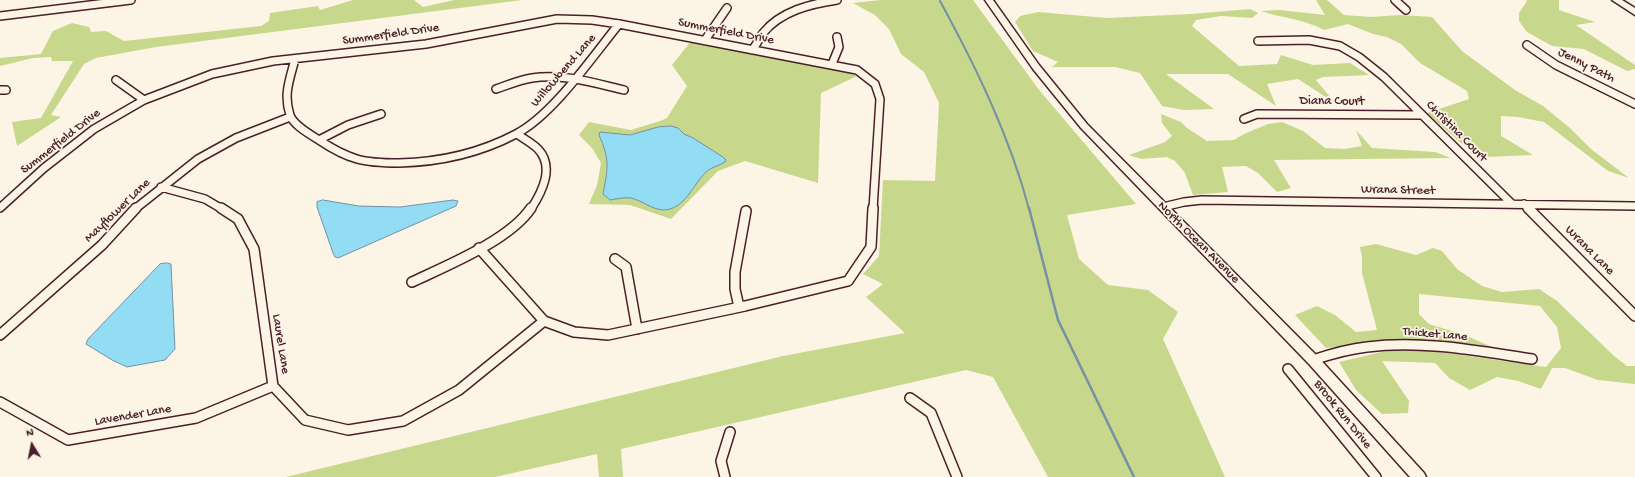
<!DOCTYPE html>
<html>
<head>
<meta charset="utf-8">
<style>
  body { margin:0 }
  #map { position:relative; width:1635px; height:477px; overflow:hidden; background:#fcf5e5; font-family:"Gochi Hand",sans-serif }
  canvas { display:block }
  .north { position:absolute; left:12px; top:425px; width:40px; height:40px; -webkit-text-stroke:3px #fcf5e5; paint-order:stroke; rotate:350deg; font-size:11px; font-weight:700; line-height:16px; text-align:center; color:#4a1f2b }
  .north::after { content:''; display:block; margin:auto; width:14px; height:18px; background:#4a1f2b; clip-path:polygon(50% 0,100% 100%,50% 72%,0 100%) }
</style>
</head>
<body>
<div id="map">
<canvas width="1635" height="477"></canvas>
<div class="north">N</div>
</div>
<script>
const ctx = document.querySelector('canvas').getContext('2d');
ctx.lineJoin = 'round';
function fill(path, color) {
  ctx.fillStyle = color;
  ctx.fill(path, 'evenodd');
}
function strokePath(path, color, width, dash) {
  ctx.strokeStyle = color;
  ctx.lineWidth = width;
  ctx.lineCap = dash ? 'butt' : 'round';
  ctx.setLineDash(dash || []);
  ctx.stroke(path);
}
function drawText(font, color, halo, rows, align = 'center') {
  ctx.font = font + ' "Gochi Hand",sans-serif';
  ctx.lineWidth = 3.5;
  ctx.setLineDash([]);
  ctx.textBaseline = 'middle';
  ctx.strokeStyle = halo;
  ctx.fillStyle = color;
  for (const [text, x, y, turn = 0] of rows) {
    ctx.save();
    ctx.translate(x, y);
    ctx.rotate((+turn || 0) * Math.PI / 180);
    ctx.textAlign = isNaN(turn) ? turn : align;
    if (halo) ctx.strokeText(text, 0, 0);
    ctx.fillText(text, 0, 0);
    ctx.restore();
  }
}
fill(new Path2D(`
  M353 0H414L423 7 454 0H522L156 47 96 58 84 64 51 115 61 117 17 146 12 122 41 118 73 61H52L51 57 33 58 0 66V58L41 54 53 31 72 23 89 27 91 32 106 31 124 41 261 26 269 21 270 13 318 6 320 10Z
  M881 0H973L1040 91 1136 204 1067 215 1079 259 1108 285 1148 290 1178 312 1163 339 1225 477H1048L993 377 966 370 621 449 623 477H599L597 454 495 477H286L783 356 905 333 866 297 883 284 863 274 879 256 883 180 935 181 939 103 924 72 901 54 889 29 875 15 853 3Z
  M1316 0H1327L1344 15 1371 17 1400 15 1432 17 1462 51 1515 90 1543 106 1570 128 1591 149 1629 178 1608 171 1544 122 1518 117 1501 116V136L1533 155 1486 157 1461 143 1427 113 1469 99 1467 91 1420 63 1401 44 1387 37 1373 34 1348 24 1324 30C1304 19 1282 18 1261 11L1280 10 1325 15Z
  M1526 0H1559V10L1595 22 1576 25 1635 65V69L1627 71 1584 49 1552 46 1527 32 1519 21V13L1527 1Z
  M1250 9 1258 13 1252 18 1221 16 1196 20 1192 26 1239 66 1277 64 1281 55 1313 65 1350 63 1369 75 1323 77 1316 80 1335 103 1298 79 1267 84 1276 106 1228 74H1166L1214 109 1184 110 1162 106 1140 73 1115 67H1052L1058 62 1033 51 1015 22 1020 16 1038 12 1107 18 1191 14Z
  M691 41 839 68 857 76 821 93 818 183 745 161 718 171 671 219 630 205 589 204 597 185 601 163 592 148 579 135 589 122 631 130 660 121 667 118 687 86 672 65Z
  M1161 114 1181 122 1187 128 1207 141 1234 140 1244 134 1268 124 1282 122 1303 131 1325 148 1344 149 1362 146 1356 130 1372 148 1435 152 1451 158 1274 160 1291 188 1277 192 1258 173 1246 166 1222 167 1228 192 1193 195 1185 173 1175 161 1167 157 1141 159 1129 155 1165 142 1172 136 1162 123Z
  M1376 244 1416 255 1433 248 1442 251 1457 269 1482 286 1502 292 1539 289 1557 301 1614 356 1627 366H1635V384L1598 380 1565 368H1552L1541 389 1518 381 1497 377 1470 390 1449 378 1435 363 1382 361 1409 401 1408 413 1382 414 1356 390 1339 362 1394 349 1434 351 1546 367 1561 348 1557 327 1540 306 1419 294V314L1429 324 1465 335 1503 352 1407 339 1326 348 1295 315 1317 306 1335 315 1356 332 1377 330 1362 273V257L1360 247Z`), '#c7d88c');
const water = new Path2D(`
  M671 126 678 128 684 134 693 138 723 157 726 160 725 162C719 166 711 167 706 172 693 184 685 210 663 210 651 209 643 201 631 198 625 197 616 199 610 200L603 194C608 168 610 160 599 135L600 132 630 135 658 127Z
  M323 200 359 206 400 207 453 200 458 201 456 206 338 258 335 257 333 253 317 207V202Z
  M167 263 171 264 175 349 165 360 127 367 112 360 86 344 88 339 160 264Z`);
fill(water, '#92ddf3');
strokePath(water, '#7591a3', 1);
strokePath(new Path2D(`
  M940 1C976 67 1010 137 1029 209`), '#7591a3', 2);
strokePath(new Path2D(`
  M1029 208 1058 320 1134 477`), '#7591a3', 2.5);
const streetFar1 = new Path2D(`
  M1395 0 1406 10
  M0 16 131 0
  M705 40 727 8
  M1258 41 1309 40 1340 46 1359 57 1384 77 1512 204
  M1527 45 1556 65 1635 104
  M753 49C757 44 759 38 763 33 781 11 810 4 837 0
  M295 59C290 79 283 94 290 115 293 125 311 135 319 140 331 148 343 155 357 159 371 163 385 163 399 163 440 162 480 153 516 134 553 115 592 57 619 24
  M832 64 839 47 837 37
  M116 80 144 100
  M496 89C508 85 519 80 532 78 563 73 594 83 624 90
  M0 90H6
  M1244 119 1257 114 1421 115
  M517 134C524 139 532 143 538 149 555 167 542 192 531 209
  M319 140 348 125 381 114
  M161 187 205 199 222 209
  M1524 204 1529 209
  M1163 207 1184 202 1202 200 1634 206
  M0 208 44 168 94 129 144 100 212 74 273 61 426 44 557 19 592 20 619 24 857 70 875 84 880 99 873 209
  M135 209 198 159 236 138 290 117`);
const street = new Path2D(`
  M221 208 238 219 254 249 273 386 305 420 348 430 403 421 459 390 544 321
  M1528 208 1635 316
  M479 248 544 321 574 332 608 335 745 306 848 281 871 247 873 208
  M615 259 626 267 637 329
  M412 282C446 266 510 240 531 208
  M739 307 735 289V272L746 211
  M0 335 102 245 136 208
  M1313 360C1331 354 1348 349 1367 347 1422 340 1478 351 1532 359
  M1288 369 1376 477
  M910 398 931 413 957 477
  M0 402 68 440 196 418 273 386
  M725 477 721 461 730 432`);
const secondary = new Path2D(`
  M985 0H993L1039 65 1087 124 1317 356 1424 473 1426 477H1410L1309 364 1081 128 1033 69Z
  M1612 0H1622L1635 8V15Z`);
strokePath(streetFar1, '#4a1f2b', 10);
strokePath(street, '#4a1f2b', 12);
strokePath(secondary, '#4a1f2b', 3);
strokePath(streetFar1, '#fcf5e5', 7);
strokePath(street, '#fcf5e5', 9);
fill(secondary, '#fcf5e5');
drawText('13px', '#4a1f2b', '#fcf5e5', [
  ["Summerfield Drive",726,32,11],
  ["Summerfield Drive",391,35,-8],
  ["Jenny Path",1586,66,27],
  ["Willowbend Lane",564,71,-49],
  ["Diana Court",1332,102],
  ["Christina Court",1456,132,45],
  ["Summerfield Drive",61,142,-38],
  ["Wrana Street",1398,191,1],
  ["Mayflower Lane",118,211,-44],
  ["North Ocean Avenue",1198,243,45],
  ["Wrana Lane",1589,251,45],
  ["Thicket Lane",1435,335,5],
  ["Laurel Lane",280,344,81],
  ["Brook Run Drive",1342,415,51],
  ["Lavender Lane",133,416,-10]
]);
</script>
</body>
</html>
